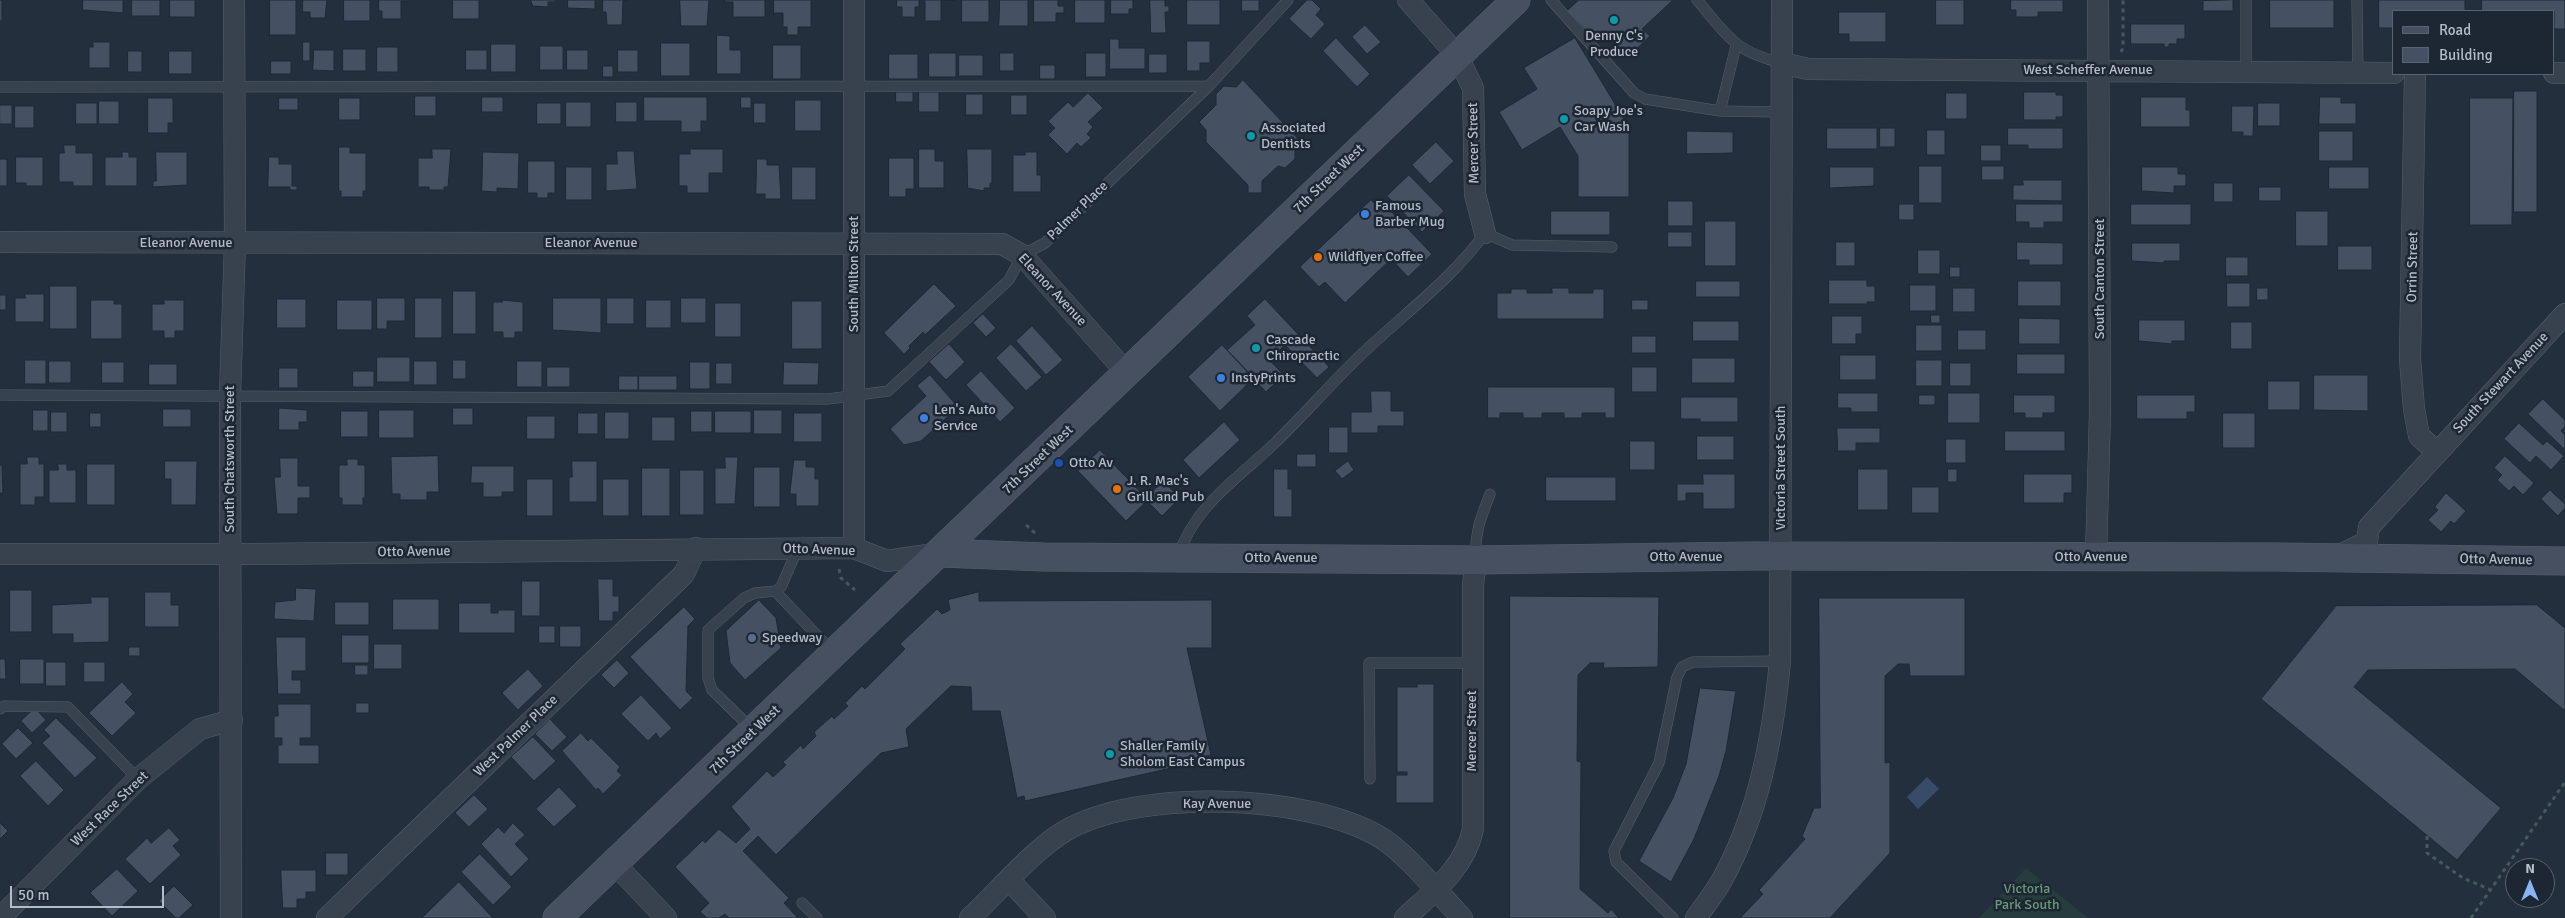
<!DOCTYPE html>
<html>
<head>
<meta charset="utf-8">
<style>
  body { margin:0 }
  #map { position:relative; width:2565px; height:918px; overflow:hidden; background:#242f3e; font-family:Signika,sans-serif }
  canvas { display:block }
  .legend { position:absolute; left:2392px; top:10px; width:162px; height:65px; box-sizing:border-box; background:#1d2633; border:1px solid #59626f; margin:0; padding:6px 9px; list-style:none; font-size:15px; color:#b4bcc9 }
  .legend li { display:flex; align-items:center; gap:10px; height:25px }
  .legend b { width:25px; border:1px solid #59626f }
  .north { position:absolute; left:2505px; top:858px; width:50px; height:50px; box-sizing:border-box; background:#1d2633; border:1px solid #59626f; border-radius:50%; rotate:0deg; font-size:14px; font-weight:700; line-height:20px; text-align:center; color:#b4bcc9 }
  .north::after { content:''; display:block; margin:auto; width:18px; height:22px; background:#8ab4f8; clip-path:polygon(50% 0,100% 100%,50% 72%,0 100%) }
  .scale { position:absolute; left:10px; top:886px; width:154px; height:22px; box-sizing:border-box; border:2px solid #b4bcc9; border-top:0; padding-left:6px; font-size:15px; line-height:18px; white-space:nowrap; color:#b4bcc9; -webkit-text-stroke:4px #1d2633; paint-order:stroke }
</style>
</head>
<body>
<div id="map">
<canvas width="2565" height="918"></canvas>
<ul class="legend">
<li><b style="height:6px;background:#465061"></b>Road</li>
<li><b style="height:14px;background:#455162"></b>Building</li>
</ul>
<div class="north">N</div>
<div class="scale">50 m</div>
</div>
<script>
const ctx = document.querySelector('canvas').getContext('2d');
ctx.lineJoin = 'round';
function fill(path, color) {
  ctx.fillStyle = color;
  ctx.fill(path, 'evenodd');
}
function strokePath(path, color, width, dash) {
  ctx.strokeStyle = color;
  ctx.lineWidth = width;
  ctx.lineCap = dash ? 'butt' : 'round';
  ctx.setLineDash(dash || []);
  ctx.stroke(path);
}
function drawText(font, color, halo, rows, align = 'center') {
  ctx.font = font + ' Signika,sans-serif';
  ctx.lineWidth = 5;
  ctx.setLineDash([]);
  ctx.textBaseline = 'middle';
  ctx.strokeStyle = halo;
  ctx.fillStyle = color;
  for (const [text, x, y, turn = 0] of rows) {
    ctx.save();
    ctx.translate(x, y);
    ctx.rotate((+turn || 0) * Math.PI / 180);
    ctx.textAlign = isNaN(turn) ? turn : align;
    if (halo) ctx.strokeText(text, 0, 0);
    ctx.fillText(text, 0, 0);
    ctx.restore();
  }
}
fill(new Path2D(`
  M2026 868 2088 918H1979Z`), '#263c3f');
fill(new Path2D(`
  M1927 777 1939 789 1918 809 1907 797Z`), '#394c67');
const building = new Path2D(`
  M0 0H2V21H0Z
  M83 0H123V13L83 10Z
  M132 0H160V16H132Z
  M170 0H195V17H170Z
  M270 0H296V35H270Z
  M303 0H327L325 18H310V12H303Z
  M344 0H370V21H344Z
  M379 0H409V1H401V19H382V11H379Z
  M453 0H479V19H453Z
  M531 0H556V2H548V7L533 6Z
  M568 0H595V9L568 8Z
  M603 0H627L623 1 622 25H607L606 12H603Z
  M680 0H709L707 26H681Z
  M725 0H765V17H733V2H725Z
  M774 0H811V27H798V35H787V27H783V13H774Z
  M897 0H919V7H915V17H902V7H897Z
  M941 0V21H925V1L923 0H955Z
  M962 0H989V22H962Z
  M1000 0H1028V26H999Z
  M1034 0H1058V6H1064V13H1056V22H1034Z
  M1075 0H1105V23H1075Z
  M1111 0H1133V9H1129V14H1111Z
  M1150 0H1165V6H1169V12H1165L1166 33H1151Z
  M1187 0H1220V25H1187Z
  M1242 0H1259V11H1242Z
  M1307 0H1312L1321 9 1316 15 1325 24 1311 39 1289 19Z
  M1579 0H1673L1642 29 1650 36 1628 57 1603 31 1594 39 1567 11Z
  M1936 0H1964V25H1936Z
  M2011 0H2063V12H2038V17H2016V10H2011Z
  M2233 0V11H2203V1Z
  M2270 0H2334V28H2270Z
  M2379 0H2465V11H2394V28H2379Z
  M2482 0H2565V29H2554V11H2482Z
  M1839 12H1886V42H1849V34H1839Z
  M2131 24H2185V39H2177V44H2169V47H2164V44H2131Z
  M1365 25 1381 42 1367 54 1352 37Z
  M717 35 730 36V50H741V74H717Z
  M1336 38 1370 74 1357 87 1323 51Z
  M1575 38 1629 127V197H1578V156L1560 127 1522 150 1499 112 1537 89 1524 68Z
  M1110 39H1119V48H1145V69H1110Z
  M1187 41H1210V63H1200V71H1187Z
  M93 42H110V68H89V47H93Z
  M303 42H310V61H303Z
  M661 43H690V76H661Z
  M491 44H516V72H491Z
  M773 45H801V79H773Z
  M540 46H563V70H540Z
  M377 47H398V72H377Z
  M343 49H366V71H343Z
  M314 50H334V71L313 70Z
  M466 50H487V70H466Z
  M567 50H588V70H567Z
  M618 50H638V72H618Z
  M128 51H142V72H128Z
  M169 51H192V74H169Z
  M929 53H956V77H929Z
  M1000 53H1014V71H1000Z
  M1086 53H1106V77H1086Z
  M889 54H918V79H889Z
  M1149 54H1167V73H1149Z
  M959 55H983V76H959Z
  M271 61H291V74H271Z
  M1040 65H1055V79H1040Z
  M603 66H613V77H603Z
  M1243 80 1301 142 1295 149V159L1285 168 1278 166 1262 181V193H1248V185L1206 142V130L1199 122 1216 105V94L1224 86 1236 87Z
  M2514 91H2537V212H2514Z
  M896 92H913V102H896Z
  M919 92H939V112H919Z
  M2024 92H2056V95H2063V117H2056V120H2024Z
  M1088 93 1103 108 1088 122 1093 127 1087 134 1091 138 1081 147 1077 143 1067 154 1048 135 1055 128 1048 121 1068 102 1073 107Z
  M1946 93H1967V119H1946Z
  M966 94H983V115H966Z
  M1011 95H1027V115H1011Z
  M415 96H436V116H415Z
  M482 97H503V112H482Z
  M644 97H707V121H701V132H681V121H644Z
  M741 97H751V108H741Z
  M2141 97H2186V110H2190V127H2141Z
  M2320 97H2341V103H2356V124H2319Z
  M148 98H173V123H168V133H148Z
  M279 98H298V110H279Z
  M339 98H360V120H339Z
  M2470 98H2513L2512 225H2470Z
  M795 100H821V131H795Z
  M99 101H119V124H99Z
  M566 102H591V127H566Z
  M616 102H637V122H616Z
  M76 103H97V124H76Z
  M537 103H561V124H537Z
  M754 103H766V123H754Z
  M2258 103H2280V126H2258Z
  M0 105H12V124H0Z
  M15 106H34V128H15Z
  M2232 106H2254L2253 136H2243V132H2232Z
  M1827 128H1877V149H1827Z
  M1880 128H1895V147H1880Z
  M2008 128H2063V149H2028V145H2008Z
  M1927 130H1945V155H1927Z
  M1687 131 1733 132V153L1687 154Z
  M2319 131H2353V161H2319Z
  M1436 142 1454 161 1430 184 1412 165Z
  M64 145H76V153H93V186H73V182H59V153H64Z
  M1981 145H2001V161H1981Z
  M339 147H350V153H366V191H363V197H341V191H339Z
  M432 149H451L448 187H444V190H429V187H418V158H432Z
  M690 149H723V173H709V193H687V186H679V154H690Z
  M919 149H935V161H944V188H919Z
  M967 149H992V183H990V188H984V191L968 188Z
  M617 151H634L637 189 606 191V164H617Z
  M122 152H129V157H137V186H105V157H122Z
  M156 152H187V185L153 187V181H156Z
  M483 152 519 153 518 189 497 188V192L482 191Z
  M1025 152H1037V175H1041V192H1013V155H1025Z
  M16 157H43V186H26V183H16Z
  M269 157H279V164H292V186H297V190H290V187H268Z
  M889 158H914V189H906V197H889Z
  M0 159H7V186H0Z
  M757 159H767V165H779L781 199H765V194H756Z
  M528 161H555V193H548V198H537V193H528Z
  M1919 166H1942V203H1919Z
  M1982 166H2004V180H1982Z
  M566 167H592V200H566Z
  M792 167H816V200H792Z
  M1830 167H1874V186L1830 188Z
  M2142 167H2178V174H2186V186H2174V193L2142 191Z
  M2329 167H2369V189H2329Z
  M1409 175 1444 211 1422 232 1387 196Z
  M2023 180H2062V201L2013 200V185H2023Z
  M2214 183H2233V202H2214Z
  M2259 187H2281V201H2259Z
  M1371 200 1379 208 1384 204 1432 254 1408 277 1391 259 1345 303 1325 282 1319 287 1300 267Z
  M1668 201H1693V226H1668Z
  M1899 204H1914V220H1899Z
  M2016 204H2063V222H2044V228H2029V222H2016Z
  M2131 204H2191V225H2131Z
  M1551 211H1610V235H1551Z
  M2296 211H2328V246H2296Z
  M1705 221H1736V266H1705Z
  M1668 232H1692V247H1668Z
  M1836 242H1855V266H1836Z
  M2017 242 2063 243V265H2029V260H2017Z
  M2132 243H2180V261H2164V263L2132 261Z
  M2338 246H2372V270H2338Z
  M1918 250H1940V274H1918Z
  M2226 257H2248V276H2226Z
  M1950 267H1960V277H1950Z
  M1829 280H1867V286H1875V302H1867V304H1829Z
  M1696 281H1740V297H1696Z
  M2018 281H2061V306H2018Z
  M2227 283H2250V307H2227Z
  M934 284 956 306 925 335 923 332 909 346 910 348 904 354 884 333Z
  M1910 285H1936V311H1910Z
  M50 286H77V329H50Z
  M1552 288H1569V293H1593V289H1604V319H1497V293H1511V289H1527V293H1552Z
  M1953 288H1975V312H1953Z
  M2257 288H2268V300H2257Z
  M453 291H476V334H453Z
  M25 294H44V322H15V298H25Z
  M0 295H6V310H0Z
  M377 298H405V321H387V329H377Z
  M415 298H442V338H415Z
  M553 298H601V333L553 330Z
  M607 298H634V324H607Z
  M681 298H706V323H681Z
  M277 299H306V328H277Z
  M1265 299 1329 367 1317 378 1285 345 1269 360 1284 375 1266 392 1227 350 1255 325 1247 316Z
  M91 300H114V304H122V339H91Z
  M164 300H184V331H175V338H164V331H152V304H164Z
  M337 300H372V330H337Z
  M502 300 523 302V332H515V338H503V332H493V302H502Z
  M646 300H671V328H646Z
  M1632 300H1648V310H1632Z
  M792 301H822V349H792Z
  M715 303H741V337H715Z
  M983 314 996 328 986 337 973 323Z
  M1931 315H1940V323H1931Z
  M1832 316H1862V334H1856V344H1832Z
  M2019 318 2060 319V344H2019Z
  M2139 320H2185V341H2172V344L2139 341Z
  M1693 321H1739V341H1693Z
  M2231 322H2252V349H2231Z
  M1916 325H1942V351H1916Z
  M1032 326 1063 360 1046 375 1016 341Z
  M1958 330H1986V350H1958Z
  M1632 336H1656V353H1632Z
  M949 344 965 362 946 380 929 362Z
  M1011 344 1042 377 1026 391 996 358Z
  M1222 345 1254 378 1220 411 1188 377Z
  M2017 354H2065V374H2017Z
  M1840 355H1876V380H1840Z
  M377 357H410V382H377Z
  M1692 358H1735V383H1692Z
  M25 360H46V384H25Z
  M453 360H466V379H453Z
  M1916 360H1942V386H1916Z
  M49 361H71V383H49Z
  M414 361H437V385H414Z
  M517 361H542V387H517Z
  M102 362H124V383H102Z
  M690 362H710V389H690Z
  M784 362 819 363 818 385H783Z
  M716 363H732V384H716Z
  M1950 363H1971V386H1950Z
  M149 364H177V385H149Z
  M547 367H570V387H547Z
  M1632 367H1657V392H1632Z
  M279 368H298V388H279Z
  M353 371H374V387H353Z
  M981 371 1015 408 1000 422 966 385Z
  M930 375 958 407 921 441 904 445 890 429 926 396 917 386Z
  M2314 375H2368V411L2314 410Z
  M619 376H638V390H619Z
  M639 376H677V390H639Z
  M2268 381H2300V410H2268Z
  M1488 387H1615V418H1605V413H1582V418H1564V413H1542V418H1523V413H1500V418H1488Z
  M1371 391H1391V411H1404V426H1378V433H1351V412H1371Z
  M1838 393H1878V412H1851V408H1838Z
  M1948 393H1980V423H1948Z
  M1919 395H1935V405H1919Z
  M2014 395H2055V413H2043V418H2025V413H2014Z
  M2137 395H2195V412H2187V419H2137Z
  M1681 397H1738V422H1700V419H1681Z
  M2543 399 2565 420V427L2561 431 2565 435V450L2528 414Z
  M279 408 307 410V422H299V430H279Z
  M453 408H473V425H453Z
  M163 409H191V427H163Z
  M33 410H48V431H33Z
  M379 410H414V438H379Z
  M754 410H782V434H754Z
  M341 411H368V437H341Z
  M691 411H712V432H691Z
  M715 411H751V433H715Z
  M51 412H67V432H51Z
  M605 412H629V439H605Z
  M90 413H101V427H90Z
  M578 413H598V434H578Z
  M794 413H822V442H794Z
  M2223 413H2255V448H2223Z
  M527 416H555V439H527Z
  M652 417H675V441H652Z
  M1224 422 1240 440 1199 478 1183 460Z
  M2519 423 2543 445 2547 441 2564 456 2551 470 2536 456 2530 463 2504 439Z
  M1329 427H1348V453H1329Z
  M1837 428H1880V443H1856V451H1838Z
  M2005 431H2065V451H2005Z
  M1697 436H1734V460H1697Z
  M1946 439H1966V463H1946Z
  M1630 441H1655V470H1630Z
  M1100 450 1146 498 1163 481 1180 498 1162 516 1147 501 1126 521 1078 471Z
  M1297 454H1316V467H1297Z
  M438 456 439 492H427V500H400V494H392L391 457Z
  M2505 456 2534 483 2523 495 2514 486 2509 491 2497 480 2502 475 2494 468Z
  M27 457H39V464H44V497H35V505H20V464H27Z
  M725 457H738L735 504H715V468H725Z
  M280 458H298V486H310V498H298V514H277L274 477H280Z
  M347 459H358V465H365V498H363V505H342V498H339V465H347Z
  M794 460H806V467H815V479H819V506H796V494H790Z
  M165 461H197L196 505H171V479H165Z
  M572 461H597V502H569V477H572Z
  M1348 461 1354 470 1342 479 1335 471Z
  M58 464H67V470H76V503H49V470H58Z
  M87 464H115V505H87Z
  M0 465H2L3 493H0Z
  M472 466H514V492H502V497H483V483H471Z
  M754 467H780V507H754Z
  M642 468H670V516H642Z
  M1274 469H1288V489H1292V517H1274Z
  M1858 469H1888V510H1858Z
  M1948 469H1957V482H1948Z
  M680 470H704V515H680Z
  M1703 474H1735V509H1703V493H1686V501H1677V484H1703Z
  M2024 474H2072V493H2064V503H2024Z
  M1546 477H1616V501H1546Z
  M527 479H553V516H527Z
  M603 479H629V516H603Z
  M1912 487H1939V513H1912Z
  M2550 490 2565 504V508L2558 516 2541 499Z
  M2446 493 2466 511 2454 524 2451 521 2441 532 2428 520 2438 510 2435 507Z
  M598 579H613V596H619V612H613V621H599Z
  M522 581H540V616H522Z
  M296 588 316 589 314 621 274 619 275 602 295 600Z
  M10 590H32V632H10Z
  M145 592H171V605H179V627H145Z
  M979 592V601L1212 600V648H1187L1211 755 1206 756 1207 760 1025 801 1024 796 1017 798 1000 711H972L971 687 951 686 906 729 909 747 881 753 776 855 758 836 743 851 789 898 784 903 798 918H729L725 914 719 918H707L700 912 709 903 675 867 703 840 705 843 719 829 736 843 750 829 731 807 767 771 773 777 786 765 783 762 801 745 803 749 816 736 814 732 832 716 834 719 848 706 845 703 862 686 865 689 905 649 900 644 937 609 942 614 950 610 948 600Z
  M1510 596 1659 597 1658 667 1603 668 1604 663H1590L1578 675 1577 761 1581 762 1580 889 1608 913 1611 909 1619 918H1510Z
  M91 597H109V642L73 643V634H52V605L91 603Z
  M1819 598H1965V676H1910L1909 664H1898L1885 676V763L1890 762V853L1830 918H1740L1763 894 1759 890 1805 839 1802 836 1814 808H1820Z
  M393 599H439V630H393Z
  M759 600 776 618 781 648 745 680 730 663 726 631Z
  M335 602H369V625H335Z
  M459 603H491V613H498V610H515V633H459Z
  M2537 605 2565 628V711L2515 669 2368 670 2354 687 2501 808 2457 860 2261 699 2336 606Z
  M684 607 695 619 688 626 686 691 693 698 680 710 630 657Z
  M539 626H555V643H539Z
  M560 626H581V647H560Z
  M342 635H369V663H342Z
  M276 637H306V671H292V680H301V694H278Z
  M374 644H402V669H374Z
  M129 647H140V656H129Z
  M0 659H5L6 679H0Z
  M20 659H44V684H20Z
  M617 660 629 673 614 688 601 675Z
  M46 662H66V686H46Z
  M84 662H105V682H84Z
  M355 665H368V675H355Z
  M528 669 543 686 518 710 502 693Z
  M122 682 133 694 125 702 136 713 112 736 89 713Z
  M1417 684H1434V803H1396V775H1407V772H1397V687H1417Z
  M1700 688 1736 691 1726 751 1719 776 1694 839 1671 882 1639 861 1673 798 1686 764Z
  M641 695 672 728 660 739 656 733 648 741 621 714Z
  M356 703H369V713H356Z
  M278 704H311V738H300V745H319V764H278V745H282V738H274V716H278Z
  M35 708 46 720 32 733 21 721Z
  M56 718 97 758 75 778 42 743 50 736 44 730Z
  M550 719 567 737 552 751 535 734Z
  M18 728 33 743 16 759 2 744Z
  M581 733 588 741 591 738 620 767 617 771 622 775 603 794 598 788 596 790 562 751Z
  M533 737 556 761 534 781 511 757Z
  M36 761 64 790 48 806 20 776Z
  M559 787 577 806 554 827 536 809Z
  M474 795 488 809 469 827 455 813Z
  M0 823 8 831 0 839Z
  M513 823 525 835 515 844 529 859 511 877 481 844 498 827 504 833Z
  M169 828 180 840 173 846 181 855 150 884 125 859 147 838 151 843Z
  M326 853H348V875H326Z
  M480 854 512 887 493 905 461 872Z
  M117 869 138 891 112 916 90 893Z
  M281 870H316V892H306V899H297V908H283Z
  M459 882 493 918H422Z
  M174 886 193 905 179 918H176L159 901Z`);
fill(building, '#455162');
strokePath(building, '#1f2835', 1);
const lane = new Path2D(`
  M1551 0 1634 93 1645 99 1720 111 1736 46
  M1697 0C1727 35 1734 52 1782 63
  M2357 0 2358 73
  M2246 72V0
  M0 87 1209 86
  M1720 111 1783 112
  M0 395 828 399 888 391 1009 280 1022 255 1045 243 1209 86 1288 0
  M1178 557C1194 506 1237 479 1274 444 1305 414 1333 381 1364 352 1405 313 1452 279 1485 233L1512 245 1612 247
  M1476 559C1474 534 1481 517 1490 494
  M775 591 833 652
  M0 709 4 706 68 707 138 779
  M752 729 712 690 708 678V630L744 598 755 593 775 591 781 587 798 548
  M1370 779 1369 663H1472
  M802 903 817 918
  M1673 918 1616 862 1614 851 1659 763 1677 677 1682 667 1693 662 1780 661`);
const street = new Path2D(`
  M1408 0 1457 55 1473 88 1475 194 1485 233
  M1782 63 1808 69 2394 73
  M2554 73H2565
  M2415 74 2410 359 2414 409 2419 436 2437 452
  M0 242 1002 244 1022 255 1127 373
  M854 548V0
  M0 554H255L854 548 887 561 941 553
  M2338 556 2367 542 2369 527 2565 314
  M2096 557 2100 412 2098 0
  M615 864 666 918
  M1010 881 1045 918
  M0 918 138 779 200 729 232 720
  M231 918 230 395 235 243 234 0
  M327 918 684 574 696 548
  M970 918C998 892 1033 850 1065 831 1138 788 1306 794 1378 836 1405 851 1440 895 1462 918
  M1405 918C1433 892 1465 868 1473 829V585L1476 560
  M1696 918C1704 906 1715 893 1722 880 1759 813 1773 737 1780 661L1782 0`);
const secondary = new Path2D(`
  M941 553 1044 557 1476 560 1752 556 2277 557 2565 561
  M557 918 1516 0`);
strokePath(lane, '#565f6c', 11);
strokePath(street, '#565f6c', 22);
strokePath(secondary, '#565f6c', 29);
strokePath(new Path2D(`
  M2121 52 2123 48V0
  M1026 525 1035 533
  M839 569 841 578 855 590
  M2427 836V853L2463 878 2489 889
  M2471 918 2565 782`), '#44595c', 3, [4, 4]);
strokePath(lane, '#38414e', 10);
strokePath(street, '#38414e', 21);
strokePath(secondary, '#465061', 28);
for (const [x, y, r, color] of [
  [1614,20,5,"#0f9aa8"],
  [1564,119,5,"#0f9aa8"],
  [1251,136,5,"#0f9aa8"],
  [1365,214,5,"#3f7fe0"],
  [1318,257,5,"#e8710a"],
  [1256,348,5,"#0f9aa8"],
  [1221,378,5,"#3f7fe0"],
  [924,418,5,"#3f7fe0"],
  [1059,463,5,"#1a4fb4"],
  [1117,489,5,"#e8710a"],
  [752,638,5,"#5c6f8a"],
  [1110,754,5,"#0f9aa8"]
]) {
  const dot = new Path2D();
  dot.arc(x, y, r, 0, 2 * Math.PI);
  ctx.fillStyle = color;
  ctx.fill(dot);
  strokePath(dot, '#1d2633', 2);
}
drawText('14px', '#b4bcc9', '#1d2633', [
  ["Denny C's",1614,36,"center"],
  ["Produce",1614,52,"center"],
  ["Soapy Joe's",1574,111],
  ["Car Wash",1574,127],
  ["Associated",1261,128],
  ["Dentists",1261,144],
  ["Famous",1375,206],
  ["Barber Mug",1375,222],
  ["Wildflyer Coffee",1328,257],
  ["Cascade",1266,340],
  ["Chiropractic",1266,356],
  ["InstyPrints",1231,378],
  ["Len's Auto",934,410],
  ["Service",934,426],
  ["Otto Av",1069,463],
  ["J. R. Mac's",1127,481],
  ["Grill and Pub",1127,497],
  ["Speedway",762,638],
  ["Shaller Family",1120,746],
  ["Sholom East Campus",1120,762]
], 'left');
drawText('14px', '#b4bcc9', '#1d2633', [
  ["West Scheffer Avenue",2088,70],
  ["Mercer Street",1474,143,-91],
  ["7th Street West",1329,179,-44],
  ["Palmer Place",1078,211,-44],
  ["Eleanor Avenue",186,243],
  ["Eleanor Avenue",591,243],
  ["Orrin Street",2413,267,-89],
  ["South Milton Street",854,274,-90],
  ["South Canton Street",2100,279,-90],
  ["Eleanor Avenue",1052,290,47],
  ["South Stewart Avenue",2501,383,-47],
  ["South Chatsworth Street",230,459,-90],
  ["7th Street West",1038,460,-44],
  ["Victoria Street South",1781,468,-90],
  ["Otto Avenue",819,550,2],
  ["Otto Avenue",414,552,-1],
  ["Otto Avenue",1686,557],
  ["Otto Avenue",2091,557],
  ["Otto Avenue",1281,558],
  ["Otto Avenue",2496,560,1],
  ["Mercer Street",1472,731,-90],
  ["West Palmer Place",516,736,-44],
  ["7th Street West",745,740,-44],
  ["Kay Avenue",1217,804],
  ["West Race Street",110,809,-44]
]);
drawText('14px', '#6b9a76', '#1d2633', [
  ["Victoria",2027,889],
  ["Park South",2027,905]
]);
</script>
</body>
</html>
